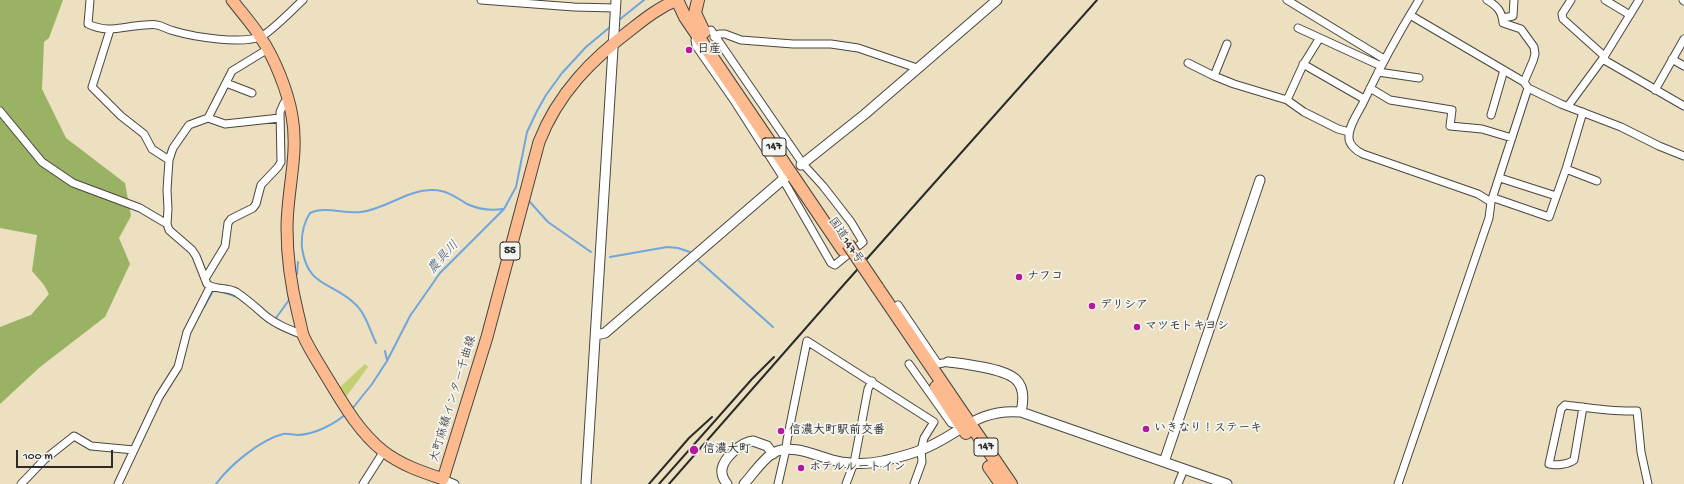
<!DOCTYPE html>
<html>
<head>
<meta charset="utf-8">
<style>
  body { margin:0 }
  #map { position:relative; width:1684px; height:484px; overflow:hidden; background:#ece0c0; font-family:"Gochi Hand",sans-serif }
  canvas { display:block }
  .scale { position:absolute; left:16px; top:450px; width:97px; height:18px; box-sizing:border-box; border:2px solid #2b2b2b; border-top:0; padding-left:5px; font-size:12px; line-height:14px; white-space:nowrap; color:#2b2b2b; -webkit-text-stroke:3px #f6f6f2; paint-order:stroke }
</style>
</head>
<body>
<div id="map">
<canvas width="1684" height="484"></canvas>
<div class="scale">100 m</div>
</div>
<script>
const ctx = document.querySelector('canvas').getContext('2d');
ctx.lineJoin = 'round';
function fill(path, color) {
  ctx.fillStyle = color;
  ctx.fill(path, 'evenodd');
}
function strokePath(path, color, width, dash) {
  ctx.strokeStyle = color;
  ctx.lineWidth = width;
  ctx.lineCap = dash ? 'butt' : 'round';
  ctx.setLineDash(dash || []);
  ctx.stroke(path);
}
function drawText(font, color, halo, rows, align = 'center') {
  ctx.font = font + ' "Gochi Hand","Klee One",sans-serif';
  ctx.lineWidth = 3.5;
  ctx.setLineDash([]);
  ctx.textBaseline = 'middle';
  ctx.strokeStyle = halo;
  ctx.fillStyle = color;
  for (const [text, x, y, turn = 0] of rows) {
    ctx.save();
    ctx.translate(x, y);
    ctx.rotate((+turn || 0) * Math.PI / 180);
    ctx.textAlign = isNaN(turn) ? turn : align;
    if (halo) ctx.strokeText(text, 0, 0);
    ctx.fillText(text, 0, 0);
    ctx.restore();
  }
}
fill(new Path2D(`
  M365 364 368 367 346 397 340 387Z`), '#c3d072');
fill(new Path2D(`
  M0 0H63L49 38 44 42 42 89 66 138 125 183 131 216 119 238 130 264 105 317 40 367 0 404V327L31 315 49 294 44 285 32 271 37 235 0 228Z`), '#9ab264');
strokePath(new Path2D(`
  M619 20 644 0
  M529 201 548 222 591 252
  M610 257 667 247 678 248 690 252
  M699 261 773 327
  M297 274 298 262
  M223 292 237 297 247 304
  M204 307 213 291H218
  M276 318 289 300 288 293
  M376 343C370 330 365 312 354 303 331 281 308 288 302 248 301 235 303 224 310 213 325 206 345 214 361 212 386 209 408 189 434 190 446 190 457 198 467 204 478 209 490 211 503 209
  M385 351 387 360
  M352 409 372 384 387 361 410 316 440 273 504 209 516 187 527 132 537 111 546 95 562 73 586 47 610 27
  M216 484C230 465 260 440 283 434 287 433 293 435 298 435 315 434 333 425 346 414`), '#71a5dd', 2);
const minor = new Path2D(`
  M90 0 88 24C109 34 123 26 145 25 148 25 153 24 157 25 163 26 168 30 174 31 194 37 243 45 262 36 273 30 293 9 303 0
  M481 0 574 7 615 8
  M1287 0 1384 59
  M1419 0C1398 34 1379 69 1362 105 1357 114 1349 126 1349 136 1348 144 1356 151 1363 154L1478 194 1491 202
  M1487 0C1497 6 1502 11 1503 23L1521 29 1534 47 1535 54 1533 61 1524 82
  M1571 0 1562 14 1563 19 1602 54 1606 61 1684 106
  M1605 0 1630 15
  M1683 0 1684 1
  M1410 15 1524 82 1528 88 1561 104 1621 127 1659 146 1684 156
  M1503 18 1513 16 1514 0
  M1298 28 1381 66
  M110 30 92 87 121 116 144 134 152 149 169 160
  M698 36 695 40 696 46 735 102 781 174 785 183 831 263 835 265 863 242 851 222 823 186 803 164 711 30 704 32
  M714 37 719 34H725L741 40 793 44H831L858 48 917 68
  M1672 59 1684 66
  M1188 63 1214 76 1234 84 1287 100 1304 112 1338 129 1349 132
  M1303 64 1364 99
  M1378 72 1419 78
  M1214 76 1227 44
  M226 83 252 93
  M1370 88 1390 100 1452 110 1450 126 1482 129 1512 138
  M1655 90 1684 39
  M1287 100 1303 65 1319 39
  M1568 106 1604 57 1639 0
  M0 111 42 162 73 183 140 208 167 224
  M1491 115 1504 70
  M208 118 232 71 268 49
  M280 118 225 124 208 118 189 125 173 148 169 160 167 190 168 209 167 224 169 230 192 250 196 256 207 284C215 290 227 287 236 292 245 298 252 304 260 311 272 323 288 329 303 335
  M1566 169 1597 181
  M1500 178 1556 196
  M1494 198 1549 217 1566 169 1583 112
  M205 279 225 246 228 223 231 219 253 208 256 204 261 185 278 167 281 162 280 112 284 103 288 99
  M898 305 938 364 948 362
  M909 364 951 423 962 427
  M1583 407 1574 460C1569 464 1556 466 1549 464L1561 409 1565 405C1589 408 1613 412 1637 411L1641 452 1648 484
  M443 479 455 484
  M21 484 45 459 74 436 91 446 134 450
  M118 484 159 397 178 367 187 332 210 287
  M363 484 384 451
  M778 484 786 449 787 440 807 341 934 422 924 438 921 450 922 462 914 484
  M846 484 854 463 868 389 872 381
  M1178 484 1184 469
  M1398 484 1489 218 1491 202 1528 88`);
const tertiary = new Path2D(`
  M801 165 865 114 997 0
  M596 335 605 333 787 176
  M948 362C959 363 971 365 982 367 1011 373 1029 378 1021 412
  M1164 462 1260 180
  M586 484 616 0
  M727 484C724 480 721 475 722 469 724 457 742 442 753 441L767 446 773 454
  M744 484C753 474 762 460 773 453 794 442 819 458 841 462 854 464 870 464 883 461 895 458 909 455 921 450 959 436 975 408 1021 412L1227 484`);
const primary = new Path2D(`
  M232 0C242 13 253 25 261 38 275 59 288 92 292 116 299 154 287 190 287 228 287 257 291 286 298 314 300 321 301 328 303 335 309 349 318 362 325 374 342 402 358 431 383 451 401 465 422 472 443 479L487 337 539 142C558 93 592 59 633 28 647 17 660 7 677 0`);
const trunk = new Path2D(`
  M677 0 685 17 843 250
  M698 0 695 13 704 32
  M877 287 1011 484
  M936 387 966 433
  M989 467 1001 484`);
strokePath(minor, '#484641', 9);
strokePath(tertiary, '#484641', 11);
strokePath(primary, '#484641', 13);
strokePath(trunk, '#484641', 14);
strokePath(minor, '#fff', 7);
strokePath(tertiary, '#fff', 9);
strokePath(primary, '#fcba8e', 11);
strokePath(trunk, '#fcba8e', 12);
strokePath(new Path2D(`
  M649 484 689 438 712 417
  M659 484 752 379 774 357
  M669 484 840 289 1097 0`), '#2b2b2b', 2);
const trunkBridge = new Path2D(`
  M848 244 877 287`);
strokePath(trunkBridge, '#484641', 14, []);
strokePath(trunkBridge, '#fcba8e', 12);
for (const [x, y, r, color] of [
  [689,50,4,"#b5179e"],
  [1019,277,4,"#b5179e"],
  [1092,306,4,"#b5179e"],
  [1137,327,4,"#b5179e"],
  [1146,429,4,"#b5179e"],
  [781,431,4,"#b5179e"],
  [694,450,5,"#b5179e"],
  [801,468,4,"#b5179e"]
]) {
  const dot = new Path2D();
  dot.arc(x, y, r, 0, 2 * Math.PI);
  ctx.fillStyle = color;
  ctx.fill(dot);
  strokePath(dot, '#f6f6f2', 1.5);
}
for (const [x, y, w] of [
  [774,147,24],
  [510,251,20],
  [986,447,24]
]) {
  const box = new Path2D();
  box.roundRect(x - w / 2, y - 9, w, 18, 3);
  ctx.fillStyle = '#f6f6f2';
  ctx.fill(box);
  strokePath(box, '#2b2b2b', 1);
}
drawText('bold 11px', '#2b2b2b', null, [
  ["147",774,147],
  ["55",510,251],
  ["147",986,447]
]);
drawText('bold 12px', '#2b2b2b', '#f6f6f2', [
  ["日産",697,50],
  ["ナフコ",1027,277],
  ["デリシア",1100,306],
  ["マツモトキヨシ",1145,327],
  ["いきなり！ステーキ",1154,429],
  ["信濃大町駅前交番",789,431],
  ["信濃大町",703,450],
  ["ホテルルートイン",809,468]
], 'left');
drawText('12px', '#2b2b2b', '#f6f6f2', [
  ["国道147号",845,241,56],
  ["大町麻績インター千曲線",454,399,-73]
]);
drawText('italic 13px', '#445669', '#f6f6f2', [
  ["農具川",444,258,-47]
]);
</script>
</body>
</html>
